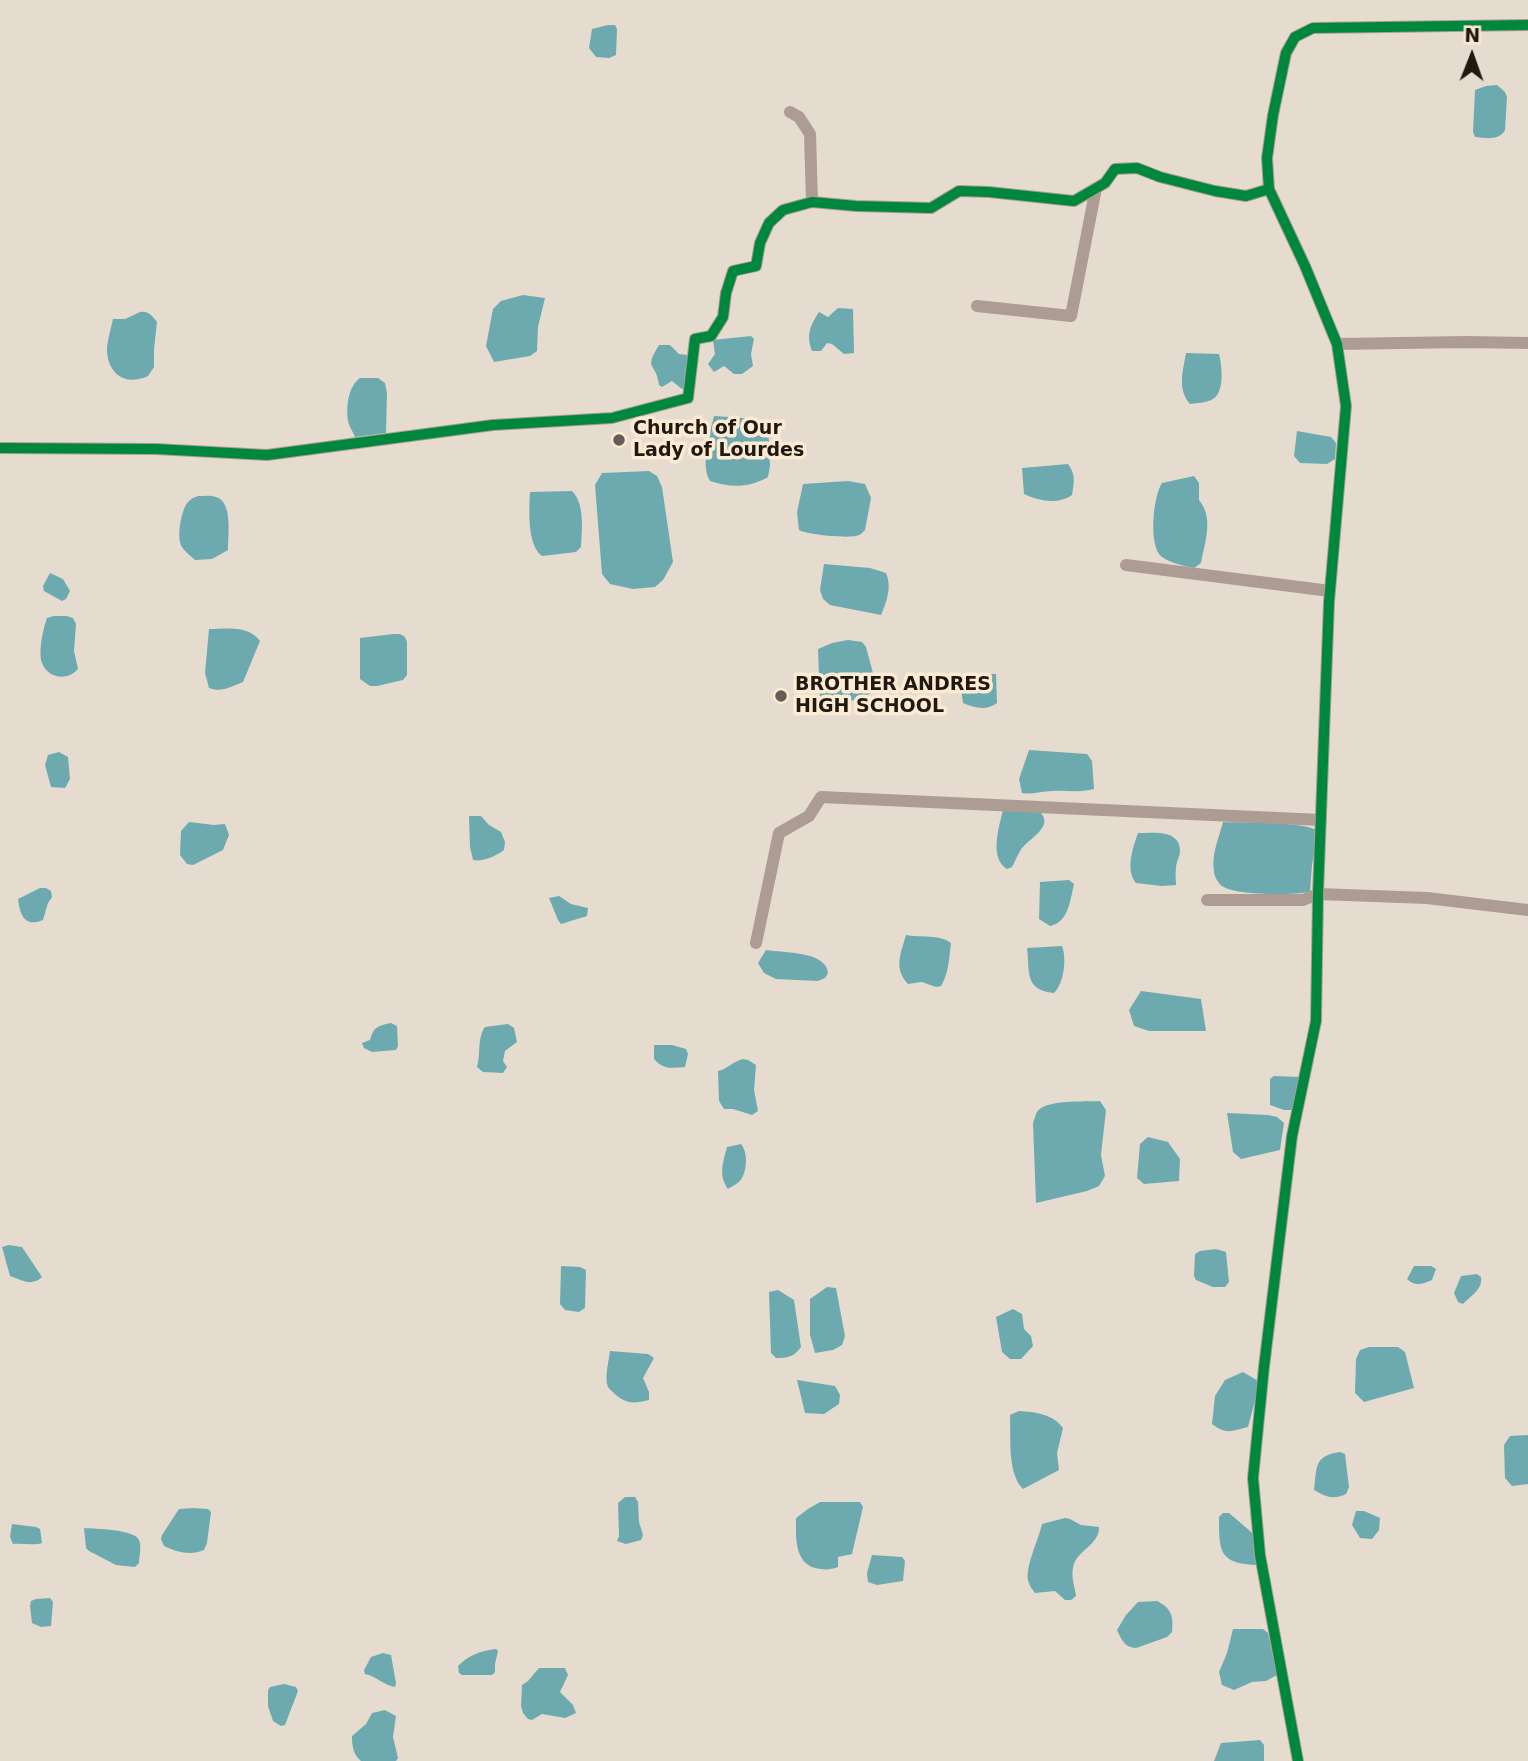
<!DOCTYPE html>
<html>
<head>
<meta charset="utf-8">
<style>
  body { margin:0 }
  #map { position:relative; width:1528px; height:1761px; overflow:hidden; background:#e5dccf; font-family:"DejaVu Sans",sans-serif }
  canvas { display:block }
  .north { position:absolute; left:1437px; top:21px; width:70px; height:70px; -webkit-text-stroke:5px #fcead3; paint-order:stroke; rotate:1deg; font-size:19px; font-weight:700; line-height:28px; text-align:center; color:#1f1911 }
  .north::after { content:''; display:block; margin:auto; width:24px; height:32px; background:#1f1911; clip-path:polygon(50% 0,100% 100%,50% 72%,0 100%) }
</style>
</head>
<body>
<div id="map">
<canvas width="1528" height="1761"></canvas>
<div class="north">N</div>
</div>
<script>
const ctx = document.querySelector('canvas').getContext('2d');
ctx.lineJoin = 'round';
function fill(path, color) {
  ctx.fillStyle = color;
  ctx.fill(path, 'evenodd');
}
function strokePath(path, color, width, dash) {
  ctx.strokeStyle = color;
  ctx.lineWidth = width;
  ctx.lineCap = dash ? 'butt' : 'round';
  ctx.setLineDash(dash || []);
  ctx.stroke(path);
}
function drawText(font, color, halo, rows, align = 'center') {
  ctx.font = font + ' "DejaVu Sans",sans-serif';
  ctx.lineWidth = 7;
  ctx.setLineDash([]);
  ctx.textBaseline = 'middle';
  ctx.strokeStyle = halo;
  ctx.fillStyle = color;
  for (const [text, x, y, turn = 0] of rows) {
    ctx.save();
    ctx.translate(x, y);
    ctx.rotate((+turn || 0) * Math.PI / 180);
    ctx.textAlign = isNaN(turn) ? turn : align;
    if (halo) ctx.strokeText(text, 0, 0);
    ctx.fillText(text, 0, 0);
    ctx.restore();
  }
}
fill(new Path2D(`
  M608 25H615L617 29 616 55 609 58 596 57 589 48 592 29Z
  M1497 85 1505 92 1507 97 1505 130C1499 141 1486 138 1475 137L1473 132 1475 90 1486 86Z
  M523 295 545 298 538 327 537 351 530 356 494 362 486 346 493 309 501 301Z
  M838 308 853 309 854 353 844 354 832 344 827 343 821 351H812C806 335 810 326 819 312L828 317Z
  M140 312C149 311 152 316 157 322L154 349V367L148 376C125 387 106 373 107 347 108 338 111 328 113 319H125Z
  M751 336 754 339 751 354 753 366 742 374H734L724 366 714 372 708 364 715 354 713 340Z
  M659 345H670L679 354 688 355 690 388 682 389 672 381 662 387 659 385C656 361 643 371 659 345Z
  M1186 353 1219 354C1222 365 1225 392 1213 399 1207 403 1196 403 1190 404 1177 389 1183 371 1186 353Z
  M360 378H378L385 383 387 393 386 433 355 437C353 432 349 426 348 421 346 406 348 387 360 378Z
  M714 416 756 419 768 422 770 466 768 477C748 488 731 488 710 481 700 465 710 434 714 416Z
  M1297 431 1331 437 1336 443 1335 459 1327 464 1300 463 1294 456Z
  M1068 464C1076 474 1074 483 1072 495 1058 505 1039 501 1024 494L1022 468Z
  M649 471 657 476 662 487 673 562 663 580 655 587 633 589 610 584 602 574 595 485 602 473Z
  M1194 476 1199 483V500C1214 518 1205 542 1201 563L1194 568C1184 566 1170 563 1162 557 1148 547 1153 496 1162 483Z
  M848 481 865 484 871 498 865 530C862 533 861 535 856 536 844 538 809 535 799 530L797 512 803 484Z
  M572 491C585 504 582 530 581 547L576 552 542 556C527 545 529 509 530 492Z
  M198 496C204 496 211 495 216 497 233 502 228 535 228 550L212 559 195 560C191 556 185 552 182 547 176 538 181 510 188 502 192 498 193 498 198 496Z
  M824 564 870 568 886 573C892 587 887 601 881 615L830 605 823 599 820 590Z
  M50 573 63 579 70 591 66 599 62 601 44 591 43 586Z
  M54 616H67L73 618 76 624 74 651 78 669C68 681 48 679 42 663 38 652 43 629 47 618Z
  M209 629C226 629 248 625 260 641L243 682C232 686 222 693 209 688L205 673Z
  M394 634H400L405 637 407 642V675L403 680 377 686H370L360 679V638Z
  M848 640 862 642 866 647 877 688C868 699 833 707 820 702L818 649 832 643Z
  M959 674H996L997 703C986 711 975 708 963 703Z
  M1029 750 1087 754 1092 761 1094 789C1080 793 1066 790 1052 791 1041 791 1032 795 1022 793L1019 779Z
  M59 752 68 757 70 779 65 788 51 787 45 765 48 755Z
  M1003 810 1039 811C1056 827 1028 838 1020 851 1017 856 1015 862 1012 867L1007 869C989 858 999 827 1003 810Z
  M469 816H481L489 825 501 832 505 842 504 850C496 856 483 862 473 860L470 847Z
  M189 822 214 825 225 824 229 835 223 850 193 865 187 864 180 855 181 831Z
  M1223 822C1244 823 1303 821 1318 831L1312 865 1310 892C1293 895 1236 896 1222 886 1218 883 1214 876 1214 871 1211 856 1219 837 1223 822Z
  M1138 833C1153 833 1180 829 1180 851 1180 856 1176 862 1176 868 1175 874 1176 880 1176 885L1162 886 1136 883C1125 870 1133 847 1138 833Z
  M1069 880 1074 884C1070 900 1069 922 1050 926L1039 919 1040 882Z
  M40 888H46L51 891 52 897 48 903 43 920C24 928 20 914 18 899Z
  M559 896 571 904 588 908 587 916 561 924 558 920 549 898Z
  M906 935C921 938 940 934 951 943 949 958 949 973 941 986L936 987 922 982 908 984C893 968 901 953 906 935Z
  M1062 946C1067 959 1064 983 1054 993 1024 990 1030 972 1027 948Z
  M766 950C784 953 826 951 828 973L825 978 818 981 776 979 764 973 758 963Z
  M1141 991 1201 999 1206 1031H1149L1134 1026 1129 1010Z
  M391 1023 397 1026 398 1046 396 1050 372 1052 364 1048 362 1043 370 1040C374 1026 378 1026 391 1023Z
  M508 1024 514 1028 517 1042 505 1051 503 1061 507 1067 503 1073 483 1072 477 1067C481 1054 477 1038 485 1027Z
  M654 1045H672L686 1049 688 1054 685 1067C671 1068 664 1070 654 1059Z
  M743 1059 748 1060 756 1065 754 1090 758 1111 752 1115 733 1109H724L719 1101 718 1071C726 1070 732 1062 743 1059Z
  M1274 1076 1299 1077 1294 1110H1284L1270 1105V1079Z
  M1100 1101 1106 1110 1101 1155 1105 1176 1099 1186 1087 1191 1036 1203 1033 1123C1034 1121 1036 1113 1037 1112 1045 1099 1085 1102 1100 1101Z
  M1227 1113 1268 1115 1277 1117 1284 1123 1280 1150 1241 1159 1233 1152Z
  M1148 1137 1168 1142 1180 1159 1179 1181 1144 1184 1137 1178 1140 1144Z
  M741 1144C748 1152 747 1169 742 1178 739 1183 733 1186 728 1189 718 1175 723 1163 727 1147Z
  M9 1245 22 1247 42 1277C31 1287 22 1280 10 1276L2 1247Z
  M1216 1249 1226 1252 1229 1282 1225 1287H1213L1196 1280 1194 1276 1195 1254 1200 1251Z
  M561 1266 580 1267 586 1270 585 1308 579 1312 565 1310 560 1304Z
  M1414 1266H1431L1436 1269 1432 1280C1423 1284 1415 1287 1407 1279Z
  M1477 1274 1481 1277C1483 1289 1471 1296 1463 1304L1458 1302 1454 1293 1461 1276Z
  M827 1287 836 1288 845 1336 842 1345 833 1350 815 1353 810 1335V1299Z
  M778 1290 794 1300 801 1347C794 1357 787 1358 776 1358L771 1353 769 1292Z
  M1013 1309 1022 1314 1024 1329 1031 1336 1033 1346 1021 1359H1010L1002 1352 996 1317Z
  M1369 1347H1398L1405 1352 1414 1388 1364 1402 1355 1393 1356 1359 1360 1350Z
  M610 1351 648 1354 654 1358 643 1378 649 1392V1400C635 1403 628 1405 616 1395 614 1393 609 1389 608 1387 604 1377 609 1361 610 1351Z
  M1243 1372 1260 1382 1248 1427C1232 1431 1226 1435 1212 1424L1215 1396 1225 1380Z
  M797 1380 835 1386 840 1395 839 1404 824 1414 805 1413Z
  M1019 1411C1035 1412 1053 1414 1063 1428L1057 1453 1059 1470 1023 1489C1007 1473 1011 1437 1010 1415Z
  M1528 1435V1484L1512 1486 1505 1478 1504 1445 1510 1436Z
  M1340 1452 1345 1454 1349 1487 1346 1494C1333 1500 1326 1497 1314 1490 1317 1466 1314 1456 1340 1452Z
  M625 1497H635L638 1502 639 1522 643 1535 641 1540 626 1544 617 1541 619 1536 618 1503Z
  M820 1502H860L863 1507 852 1554 838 1557V1567C831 1570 823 1570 815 1568 794 1562 796 1536 796 1518L808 1509Z
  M193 1508 208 1509 211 1512 207 1543 204 1550C190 1556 177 1552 164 1546L161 1539 162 1535 179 1509Z
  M1356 1511H1364L1380 1518 1379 1530 1372 1539 1360 1538 1352 1525Z
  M1223 1513H1229L1257 1537 1258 1565C1219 1564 1219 1552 1219 1517Z
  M1065 1518 1070 1519 1081 1525 1099 1527C1100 1545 1075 1551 1073 1568 1071 1577 1075 1588 1076 1596L1071 1600H1065L1055 1591 1035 1593C1033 1590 1030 1587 1029 1583 1023 1571 1039 1539 1042 1524Z
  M12 1524 36 1527 40 1529 42 1543C33 1546 23 1543 13 1544L10 1537Z
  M84 1528C95 1529 134 1529 139 1540 142 1546 139 1557 139 1563L135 1567 116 1565 89 1551 86 1548Z
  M872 1555 902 1557 905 1561 903 1581 877 1585 868 1582 867 1573Z
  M50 1598 53 1602 51 1626 41 1627 32 1623 30 1606 31 1601 36 1599Z
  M1157 1601C1171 1608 1174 1616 1172 1632L1167 1637 1136 1648C1125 1648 1121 1639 1117 1630L1126 1615 1138 1602Z
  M1233 1629H1263L1268 1633 1277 1675 1266 1681 1252 1682 1234 1690 1222 1685 1219 1672 1227 1653Z
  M496 1649 498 1651 495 1664V1672L492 1675H462L459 1673 458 1666C469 1655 480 1651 496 1649Z
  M383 1653 391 1655 396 1683 395 1687C383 1685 378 1677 365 1674L364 1670 371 1657Z
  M539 1668H565L568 1675 560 1692 573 1705 576 1713 565 1718 542 1714 532 1720 528 1719 523 1713 521 1706 522 1685 528 1681Z
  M284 1684 296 1687 298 1691 285 1725 281 1726 273 1721 268 1706V1690L270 1687Z
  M385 1710 396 1716 393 1737 398 1758 396 1761H361C353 1755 352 1745 352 1736L366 1724 372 1713Z
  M1260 1740 1264 1745V1761H1214L1221 1743Z`), '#6daaaf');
strokePath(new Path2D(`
  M790 112 799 117 810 134 812 202
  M977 306 1071 316 1096 188
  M1337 344 1467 342 1528 343
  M0 448 156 449 267 455 493 425 612 418 688 398 695 339 711 336 723 317 726 293 733 271 756 266 760 243 769 223 783 210 812 202 856 206 931 208 959 191 989 192 1074 201 1105 183 1115 169 1137 168 1160 177 1215 191 1246 196 1269 189
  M1126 565 1330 591
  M1207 900H1303L1318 894 1427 898 1528 910
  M756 943 779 833 809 816 821 797 1321 820
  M1298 1761 1260 1555 1253 1478 1264 1367 1292 1136 1316 1021 1318 894 1329 602 1346 406 1337 344 1305 266 1269 189 1267 158 1273 115 1286 53 1295 37 1313 28 1528 25`), '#ad9c93', 12);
strokePath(new Path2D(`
  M0 448 156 449 267 455 493 425 612 418 688 398 695 339 711 336 723 317 726 293 733 271 756 266 760 243 769 223 783 210 812 202 856 206 931 208 959 191 989 192 1074 201 1105 183 1115 169 1137 168 1160 177 1215 191 1246 196 1269 189
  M1298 1761 1260 1555 1253 1478 1264 1367 1292 1136 1316 1021 1318 894 1329 602 1346 406 1337 344 1305 266 1269 189 1267 158 1273 115 1286 53 1295 37 1313 28 1528 25`), '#00873e', 10);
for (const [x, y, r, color] of [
  [619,440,7,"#645d54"],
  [781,696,7,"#645d54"]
]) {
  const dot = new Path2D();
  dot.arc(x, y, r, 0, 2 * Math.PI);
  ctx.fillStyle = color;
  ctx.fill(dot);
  strokePath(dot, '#fcead3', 2.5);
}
drawText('bold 19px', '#1f1911', '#fcead3', [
  ["Church of Our",633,429],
  ["Lady of Lourdes",633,451],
  ["BROTHER ANDRES",795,685],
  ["HIGH SCHOOL",795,707]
], 'left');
</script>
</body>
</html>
